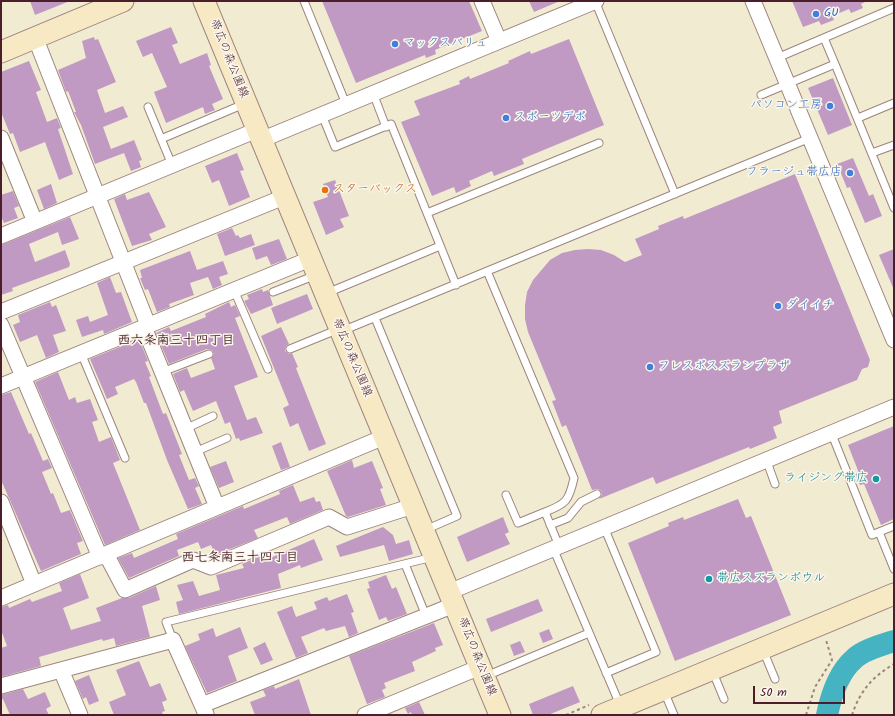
<!DOCTYPE html>
<html>
<head>
<meta charset="utf-8">
<style>
  body { margin:0 }
  #map { position:relative; width:895px; height:716px; overflow:hidden; background:#f1ebd2; font-family:Kalam,sans-serif }
  canvas { display:block }
  .frame { position:absolute; inset:0; border:2px solid #4a1f2b; pointer-events:none }
  .scale { position:absolute; left:753px; top:686px; width:92px; height:18px; box-sizing:border-box; border:2px solid #4a1f2b; border-top:0; padding-left:5px; font-size:12px; line-height:14px; white-space:nowrap; color:#4a1f2b; -webkit-text-stroke:3px #fbf7ec; paint-order:stroke }
</style>
</head>
<body>
<div id="map">
<canvas width="895" height="716"></canvas>
<div class="frame"></div>
<div class="scale">50 m</div>
</div>
<script>
const ctx = document.querySelector('canvas').getContext('2d');
ctx.lineJoin = 'round';
function strokePath(path, color, width, dash) {
  ctx.strokeStyle = color;
  ctx.lineWidth = width;
  ctx.lineCap = dash ? 'butt' : 'round';
  ctx.setLineDash(dash || []);
  ctx.stroke(path);
}
function fill(path, color) {
  ctx.fillStyle = color;
  ctx.fill(path, 'evenodd');
}
function drawText(font, color, halo, rows, align = 'center') {
  ctx.font = font + ' Kalam,"Klee One",sans-serif';
  ctx.lineWidth = 3;
  ctx.setLineDash([]);
  ctx.textBaseline = 'middle';
  ctx.strokeStyle = halo;
  ctx.fillStyle = color;
  for (const [text, x, y, turn = 0] of rows) {
    ctx.save();
    ctx.translate(x, y);
    ctx.rotate((+turn || 0) * Math.PI / 180);
    ctx.textAlign = isNaN(turn) ? turn : align;
    if (halo) ctx.strokeText(text, 0, 0);
    ctx.fillText(text, 0, 0);
    ctx.restore();
  }
}
strokePath(new Path2D(`
  M827 715C831 696 839 672 854 659 863 650 882 645 894 641`), '#46b3c3', 22);
fill(new Path2D(`
  M30 1H70L35 15Z
  M322 1H469L482 31 435 50 436 54 426 58 425 55 356 83Z
  M529 1H560L534 12Z
  M792 1H867L861 4 863 8 851 13 849 9 832 16 834 20 821 25 819 21 803 27Z
  M171 27 178 43 172 45 180 64 207 53 211 65 209 66 223 99 212 104 215 110 205 114 203 107 166 123 154 92 167 87 152 53 143 57 136 41Z
  M94 37 95 40 98 39 116 82 97 90 105 113 123 106 128 117 103 127 111 149 134 140 142 160 139 161 141 167 131 171 124 153 95 164 81 125 74 112H76L68 91 66 92 58 70 86 58 82 41Z
  M569 39 604 125 522 159 524 164 494 176 492 171 469 181 471 186 456 193 454 187 432 196 401 122 420 115 414 101 460 84 459 81 469 76 470 79 509 63 508 61 530 51 531 54Z
  M29 61 41 90 36 92 47 122 57 118 61 128 58 129 73 174 59 180 45 142 20 152 13 133 10 134 1 112V72Z
  M833 78 852 125 828 135 808 88Z
  M237 153 244 170 240 171 250 197 229 206 219 180 212 183 205 166Z
  M853 158 869 196 873 194 882 216 865 223 850 187 847 188 837 164Z
  M795 174 870 360 868 367 862 369 857 380 779 411 782 423 773 427 777 438 750 449 749 447 656 484 653 477 599 499 602 495 601 491 598 489 592 490 566 425 562 427 552 401 556 400 528 332 525 319V305L527 292 533 280 550 260 562 253 575 250 588 249 601 250 614 255 625 262 642 255 635 239 659 229 658 226 683 216 684 219Z
  M335 180 349 216 340 219 344 227 326 235 313 202 328 197 323 184Z
  M51 184 57 203 44 209 37 190Z
  M13 191 19 206 14 208 18 218 4 223 1 216V195Z
  M149 192 166 227 149 234 152 240 132 246 114 199 125 194 127 200Z
  M70 217 79 239 62 245 58 232 29 244 35 262 65 250 70 264 69 267 12 288 13 291 1 295V245Z
  M232 228 236 236 238 235 240 238 251 234 255 245 225 256 217 234Z
  M279 239 287 259 271 265 267 256 256 260 252 248Z
  M894 249V290L879 255Z
  M190 251 197 270 223 261 228 274 219 277 222 285 213 289 208 277 190 283 194 295 169 304 170 307 157 312 148 289 145 290 140 278H142L140 270Z
  M110 277 116 293 121 292 132 322 104 334 103 330 82 337 76 320 88 316 90 322 108 315 97 283Z
  M262 289 263 292 268 290 273 305 251 314 244 301 249 299 247 295Z
  M307 294 313 309 277 324 271 308Z
  M50 302 52 307 56 305 66 331 53 335 59 352 46 358 37 335 20 342 13 325 20 322 18 315Z
  M229 302 231 307 235 305 240 316 235 318 258 377 234 386 247 420 256 417 263 433 240 441 239 438 236 439 230 422 225 424 216 401 193 411 184 390 180 392 173 374 187 368 191 378 215 369 211 358 214 354 212 350 207 349 169 364 156 333 169 327 171 331 206 317 205 314Z
  M281 327 289 344 286 346 285 351 289 354 292 353 298 367 296 368 326 444 309 451 298 423 290 427 283 408 289 405 261 336Z
  M139 339 148 361 145 362 151 376 149 377 163 414 166 413 182 454 179 455 189 480 195 478 199 486 195 488 202 504 188 509 167 460 146 403H144L136 382 134 379 115 387 118 394 107 399 90 359Z
  M58 372 69 400 75 397 77 403 90 399 98 420 92 422 99 442 111 437 120 460 113 463 140 530 105 545 35 382Z
  M11 392 29 434 31 433 43 461 48 459 52 468 42 472 51 494 53 493 61 513 70 510 83 541 77 543 81 554 41 571 1 480V395Z
  M894 426V519L881 525 864 484 860 485 855 474 859 473 848 445Z
  M281 442 290 467 281 470 272 446Z
  M352 460 354 468 372 461 383 488 380 489 386 505 348 517 346 516 327 471Z
  M226 461 234 482 219 488 210 467Z
  M293 485 300 502 314 497 316 502 320 501 323 510 290 524 287 517 254 530 258 538 215 555 211 545 201 549 198 542 177 550 179 556 129 578 118 558 132 553 134 558 178 539 176 534 243 506 244 509 280 494 279 491Z
  M738 499 746 518 751 516 791 615 675 661 628 543 669 526 668 523 683 517 684 520Z
  M503 517 509 532 505 534 510 544 467 562 457 537Z
  M383 527 393 535 396 544 409 540 413 554 389 561 384 545 340 557 336 546Z
  M314 539 323 560 301 568 300 565 278 574 281 588 179 614 176 602 183 600 177 585 193 581 199 596 220 590 216 575 244 568 242 564 268 553 270 558Z
  M80 574 89 598 63 608 71 630 101 621 96 608 122 598H129L156 586 160 600 142 606 150 637 116 646 114 638 103 641 102 639 39 657 41 666 1 677V648L7 646 1 630V607L8 605 9 608 30 599 32 602 62 591 59 583Z
  M386 575 392 589 396 587 407 614 388 621 386 617 379 620 367 589 370 588 368 582Z
  M347 594 354 612 351 613 358 633 349 637 345 626 326 631 324 628 301 637 308 653 296 658 277 612 292 606 296 617 317 609 314 602 327 597 329 601Z
  M538 599 543 611 491 632 486 619Z
  M434 623 443 645 435 648 436 651 412 662 415 671 384 683 386 688 382 690 385 697 367 704 349 656Z
  M240 627 248 648 228 656 237 681 207 693 185 646 200 640 198 634 213 628 216 637Z
  M549 629 553 639 543 643 539 633Z
  M520 641 525 652 514 656 510 645Z
  M265 642 273 660 261 665 253 648Z
  M139 661 150 687 160 683 167 700 162 702 165 711 162 712 163 715H114L109 702 126 695 116 670Z
  M89 675 99 701 89 705 86 697 83 699 75 681Z
  M299 679 311 715H255L250 702 266 696 263 690 274 686 275 689Z
  M573 686 580 702 548 715H533L529 704Z
  M23 689 28 699 45 692 51 706 46 709 49 715H10L3 699 1 700V695Z
  M419 702 425 715H412L411 712 408 714 405 708Z`), '#c19ac3');
const lane = new Path2D(`
  M304 1 346 104
  M595 1 675 194
  M824 38 835 64
  M777 58 894 8
  M373 93 386 127
  M761 95 835 64 894 208
  M148 107 172 165
  M322 115 335 147 391 124 427 213
  M858 118 894 103
  M161 139 244 104
  M872 153 894 145
  M487 271 574 478C569 501 566 504 545 512L559 546
  M456 285 427 213 599 143
  M234 290 268 369
  M273 292 316 275
  M327 293 440 246
  M375 318 457 516 425 530
  M342 331 810 138
  M290 349 339 329
  M81 353 125 458
  M162 372 209 354
  M185 429 213 416
  M831 432 872 535 879 532
  M195 452 227 438
  M766 459 775 484
  M506 495 518 523 545 512
  M550 525 568 518 581 502 597 494
  M894 526 879 532 894 569
  M604 527 656 652 606 673
  M553 548 620 705
  M405 564 426 616
  M173 640 166 622 433 557
  M763 650 775 679
  M712 670 724 699
  M486 676 589 633
  M664 691 674 715`);
const street = new Path2D(`
  M482 1 499 41
  M753 1 894 340
  M35 37 148 325
  M1 138 35 222
  M261 140 596 1
  M1 236 257 130
  M1 312 284 197
  M1 325 100 557
  M144 327 217 507
  M1 386 310 259
  M1 502 34 584
  M106 554 125 590 193 560 211 567 329 517 347 527 413 506
  M449 592 894 407
  M1 598 384 437
  M61 670 80 715
  M1 686 173 640 206 714
  M202 705 454 605
  M365 715 480 667`);
const secondary = new Path2D(`
  M204 1 500 715
  M1 52 123 1
  M602 715 894 594`);
strokePath(lane, '#9e857e', 9);
strokePath(street, '#9e857e', 17);
strokePath(secondary, '#9e857e', 23);
strokePath(new Path2D(`
  M566 715 589 705
  M806 715 815 687 832 660 826 640
  M852 715C860 691 872 677 894 664`), '#9e857e', 2, [3, 3]);
strokePath(lane, '#fff', 7);
strokePath(street, '#fff', 15);
strokePath(secondary, '#f7e9c3', 21);
for (const [x, y, r, color] of [
  [816,14,4,"#3f7fe0"],
  [395,44,4,"#3f7fe0"],
  [830,106,4,"#3f7fe0"],
  [506,118,4,"#3f7fe0"],
  [850,173,4,"#3f7fe0"],
  [325,190,4,"#e8710a"],
  [778,306,4,"#3f7fe0"],
  [650,367,4,"#3f7fe0"],
  [876,479,4,"#0f9aa8"],
  [709,579,4,"#0f9aa8"]
]) {
  const dot = new Path2D();
  dot.arc(x, y, r, 0, 2 * Math.PI);
  ctx.fillStyle = color;
  ctx.fill(dot);
  strokePath(dot, '#fbf7ec', 1.5);
}
drawText('12px', '#366cbe', '#fbf7ec', [
  ["GU",824,14],
  ["マックスバリュ",403,44],
  ["パソコン工房",822,106,"right"],
  ["スポーツデポ",514,118],
  ["フラージュ帯広店",842,173,"right"],
  ["ダイイチ",786,306],
  ["フレスポスズランプラザ",658,367]
], 'left');
drawText('12px', '#4a1f2b', '#fbf7ec', [
  ["帯広の森公園線",228,59,68],
  ["帯広の森公園線",351,358,67],
  ["帯広の森公園線",476,657,68]
]);
drawText('12px', '#c56008', '#fbf7ec', [
  ["スターバックス",333,190]
], 'left');
drawText('12px', '#0d838f', '#fbf7ec', [
  ["ライジング帯広",868,479],
  ["帯広スズランボウル",717,579,"left"]
], 'right');
drawText('bold 13px', '#4a1f2b', '#fbf7ec', [
  ["西六条南三十四丁目",176,342],
  ["西七条南三十四丁目",240,559]
]);
</script>
</body>
</html>
